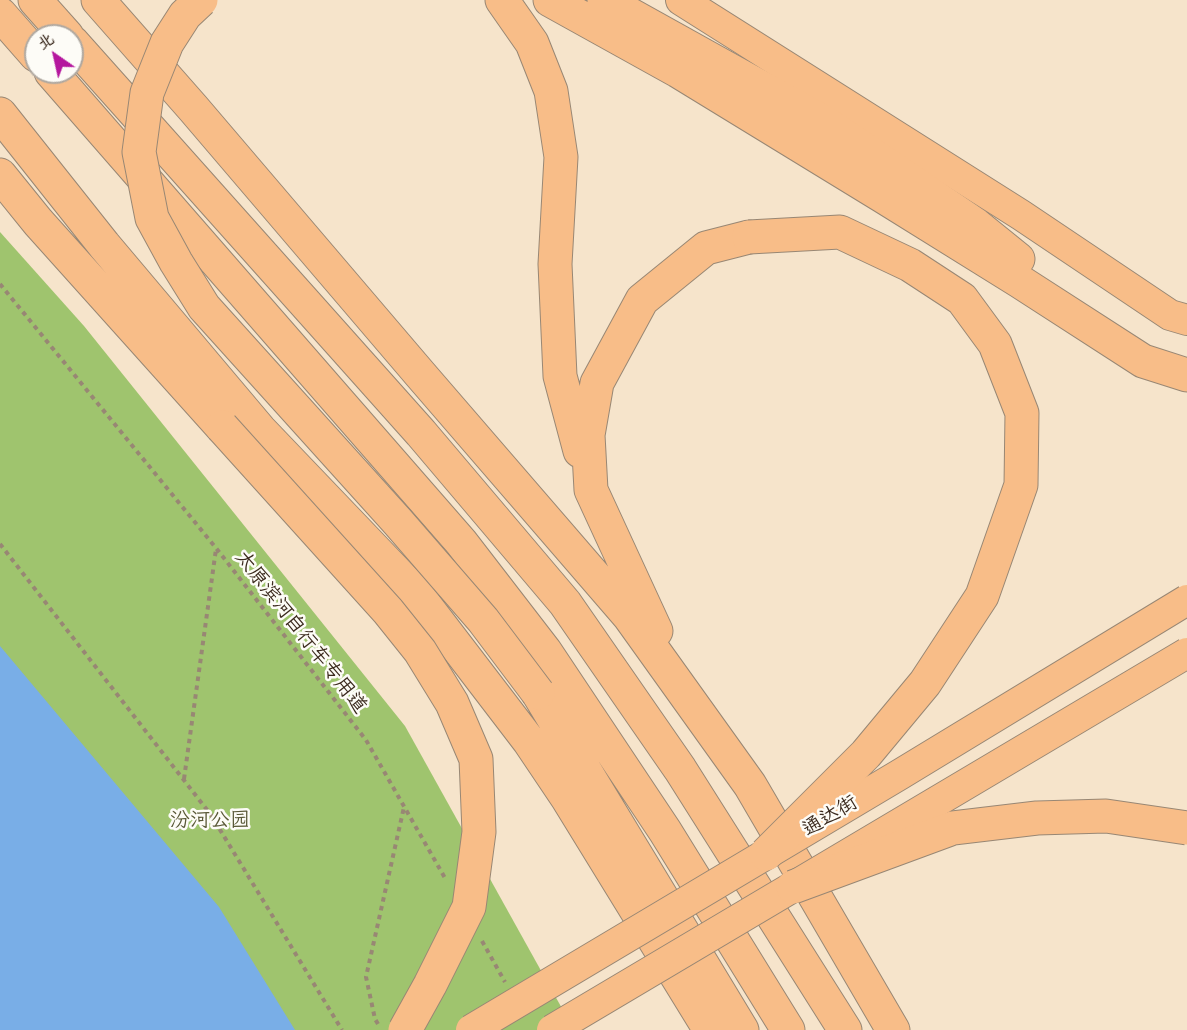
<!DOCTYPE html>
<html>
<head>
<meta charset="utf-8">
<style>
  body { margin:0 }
  #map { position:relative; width:1187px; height:1030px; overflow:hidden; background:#f6e4cb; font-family:Delius,"LXGW WenKai TC",sans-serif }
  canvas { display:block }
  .north { position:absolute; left:24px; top:24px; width:60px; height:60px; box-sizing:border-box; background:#fdfcf7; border:2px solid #afa8a0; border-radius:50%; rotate:326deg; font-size:16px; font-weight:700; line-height:24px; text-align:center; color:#3b2a1e }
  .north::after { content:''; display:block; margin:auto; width:21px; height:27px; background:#b5179e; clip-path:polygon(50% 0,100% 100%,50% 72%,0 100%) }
</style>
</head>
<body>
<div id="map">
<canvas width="1187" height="1030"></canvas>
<div class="north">北</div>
</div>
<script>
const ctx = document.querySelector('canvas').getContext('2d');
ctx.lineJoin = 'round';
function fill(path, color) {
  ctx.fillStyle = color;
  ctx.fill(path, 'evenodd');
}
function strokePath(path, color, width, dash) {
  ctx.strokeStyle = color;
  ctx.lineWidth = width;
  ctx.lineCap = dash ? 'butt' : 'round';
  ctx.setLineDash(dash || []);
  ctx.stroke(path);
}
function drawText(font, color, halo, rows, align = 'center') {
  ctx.font = font + ' Delius,"LXGW WenKai TC",sans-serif';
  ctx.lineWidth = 5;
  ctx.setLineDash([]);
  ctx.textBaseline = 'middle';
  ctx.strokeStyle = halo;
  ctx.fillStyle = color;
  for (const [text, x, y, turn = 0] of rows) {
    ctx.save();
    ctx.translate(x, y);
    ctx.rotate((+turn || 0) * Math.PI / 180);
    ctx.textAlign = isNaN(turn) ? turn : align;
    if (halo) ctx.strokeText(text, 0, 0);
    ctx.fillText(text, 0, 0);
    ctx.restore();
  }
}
fill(new Path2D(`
  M0 232 84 326 405 726 574 1030H0Z`), '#9fc46e');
fill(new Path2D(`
  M0 646 219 907 295 1030H0Z`), '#79aee7');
const primary = new Path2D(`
  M681 0 1021 215 1170 315 1187 320`);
const highway = new Path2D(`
  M35 0 67 36
  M98 0 193 108 420 374 629 616 750 785 893 1030
  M502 0 532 43 551 91 561 157 555 264 560 376 580 451
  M550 0 678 71 884 197 1019 281 1143 361 1187 375
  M604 0 827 124 976 225 1018 259
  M0 14 36 55
  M72 42 421 433 565 603 680 769 845 1030
  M51 72 461 542 545 651 665 831 788 1030
  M0 114 104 245 260 430 415 592 529 741 568 799 710 1030
  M0 175 38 222 222 427
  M656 631 591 490 588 435 597 383 642 300 706 248 749 237
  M538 693 742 1030`);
strokePath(primary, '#988774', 32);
strokePath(highway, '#988774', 35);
strokePath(new Path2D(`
  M0 284 216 548 366 740 445 878
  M0 544 211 815 342 1030
  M184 779 216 549
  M482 941 505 982
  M378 1024 375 1019 366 977 404 807`), '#988774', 4, [4.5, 4.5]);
strokePath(primary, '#f8bd88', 30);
strokePath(highway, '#f8bd88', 33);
const primaryBridge = new Path2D(`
  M471 1030 899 775 1187 600
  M552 1030 1187 653`);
const highwayBridge = new Path2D(`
  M201 0 185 15 167 43 147 93 139 152 152 218 176 262 204 307 398 522 483 620 538 693
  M749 237 840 232 910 265 962 299 995 344 1022 413 1021 485 982 596 925 683 866 754 766 854
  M222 427 388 611 420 651 452 703 476 759 479 832 469 907 430 985 405 1030
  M793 887 953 828 1037 818 1106 816 1187 828`);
strokePath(primaryBridge, '#988774', 32, []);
strokePath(highwayBridge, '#988774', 35, []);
strokePath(primaryBridge, '#f8bd88', 30);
strokePath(highwayBridge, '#f8bd88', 33);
drawText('20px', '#3b2a1e', '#fdfcf7', [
  ["太原滨河自行车专用道",301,632,52],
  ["通达街",830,816,-31]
]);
drawText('20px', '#595836', '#fdfcf7', [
  ["汾河公园",210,820]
]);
</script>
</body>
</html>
